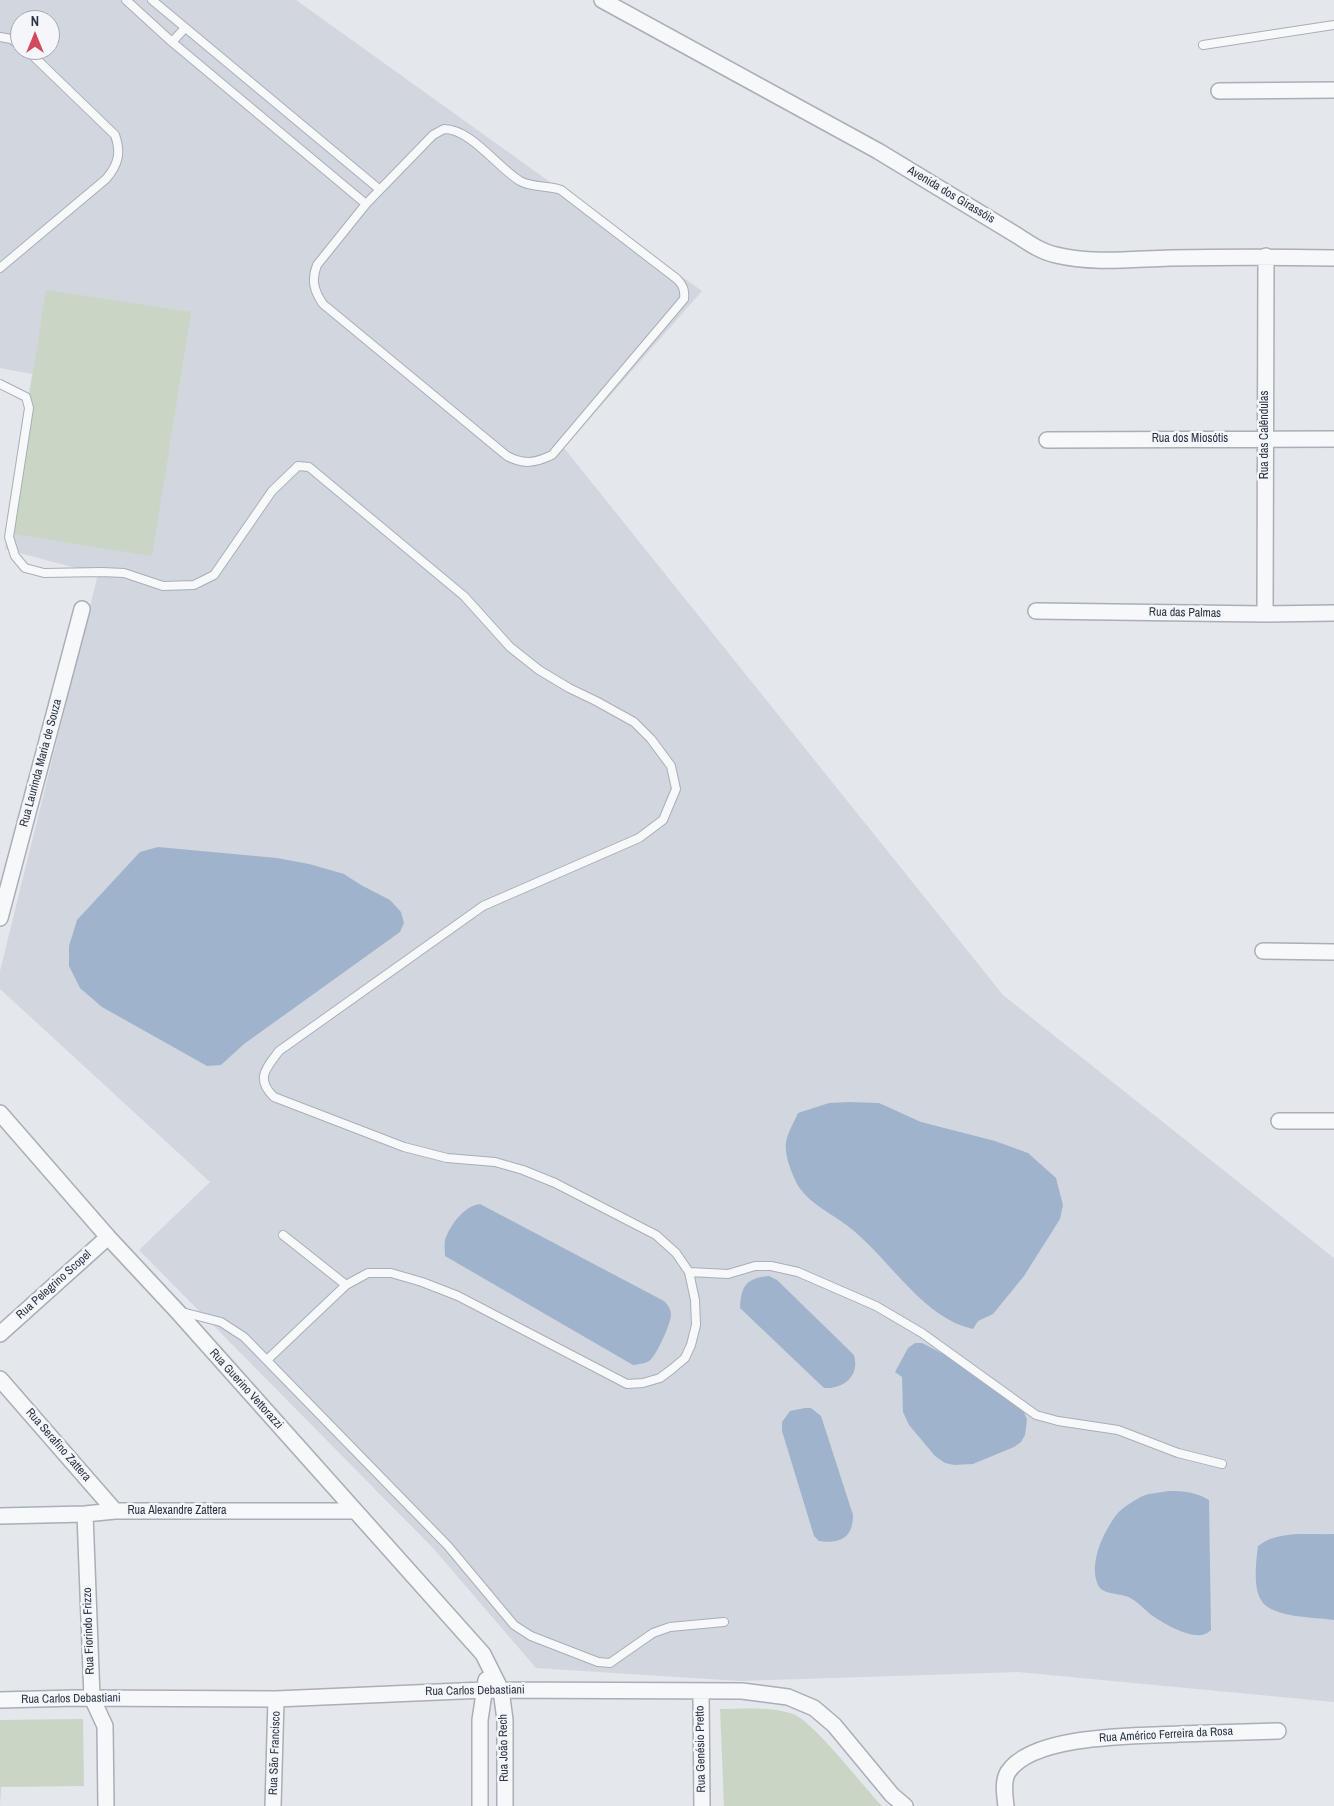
<!DOCTYPE html>
<html>
<head>
<meta charset="utf-8">
<style>
  body { margin:0 }
  #map { position:relative; width:1334px; height:1806px; overflow:hidden; background:#e4e7ec; font-family:"Archivo Narrow",sans-serif }
  canvas { display:block }
  .north { position:absolute; left:10px; top:10px; width:50px; height:50px; box-sizing:border-box; background:#f4f6f9; border:1px solid #a4a8b1; border-radius:50%; rotate:0deg; font-size:14px; font-weight:700; line-height:20px; text-align:center; color:#2b3445 }
  .north::after { content:''; display:block; margin:auto; width:18px; height:22px; background:#d1495b; clip-path:polygon(50% 0,100% 100%,50% 72%,0 100%) }
</style>
</head>
<body>
<div id="map">
<canvas width="1334" height="1806"></canvas>
<div class="north">N</div>
</div>
<script>
const ctx = document.querySelector('canvas').getContext('2d');
ctx.lineJoin = 'round';
function fill(path, color) {
  ctx.fillStyle = color;
  ctx.fill(path, 'evenodd');
}
function strokePath(path, color, width, dash) {
  ctx.strokeStyle = color;
  ctx.lineWidth = width;
  ctx.lineCap = dash ? 'butt' : 'round';
  ctx.setLineDash(dash || []);
  ctx.stroke(path);
}
function drawText(font, color, halo, rows, align = 'center') {
  ctx.font = font + ' "Archivo Narrow",sans-serif';
  ctx.lineWidth = 5;
  ctx.setLineDash([]);
  ctx.textBaseline = 'middle';
  ctx.strokeStyle = halo;
  ctx.fillStyle = color;
  for (const [text, x, y, turn = 0] of rows) {
    ctx.save();
    ctx.translate(x, y);
    ctx.rotate((+turn || 0) * Math.PI / 180);
    ctx.textAlign = isNaN(turn) ? turn : align;
    if (halo) ctx.strokeText(text, 0, 0);
    ctx.fillText(text, 0, 0);
    ctx.restore();
  }
}
fill(new Path2D(`
  M0 0H296L702 291 564 448 1003 995 1334 1258V1702L1018 1672 740 1681 536 1668 433 1548 139 1250 210 1182 0 989V971L98 574 5 549 32 374 0 368ZM20 20H50V50H20Z`), '#d2d6de');
fill(new Path2D(`
  M46 290 191 312 152 556 8 533Z
  M720 1709C743 1709 770 1706 793 1714 813 1721 864 1787 882 1806H724Z
  M83 1719 84 1786 1 1787 0 1806V1720Z`), '#c9d6c5');
fill(new Path2D(`
  M158 847 277 858 309 864 344 874 361 885 390 900 401 912 404 923 400 932 244 1044 221 1065 207 1066 102 1007 80 988 69 966V946L77 920 140 852Z
  M849 1102 879 1103 921 1122 995 1141 1028 1153 1056 1178 1063 1205 1060 1219 1024 1276 993 1314 978 1321 973 1329C925 1319 890 1261 854 1231 836 1215 807 1204 796 1182 791 1171 784 1154 786 1142 788 1132 794 1122 798 1113L829 1103Z
  M480 1204 664 1301C668 1305 671 1309 671 1315 671 1323 656 1357 649 1361 644 1364 639 1364 633 1365L445 1256C445 1251 444 1245 445 1240 450 1225 464 1206 480 1204Z
  M769 1276 777 1280 854 1355C860 1376 844 1389 824 1388L740 1308C741 1286 746 1278 769 1276Z
  M915 1343H922L971 1368 1024 1412 1027 1420 1025 1435 1021 1442 1014 1447 973 1464 954 1465 945 1463 935 1456 909 1425 903 1412 902 1377 895 1372 908 1348Z
  M805 1408H811L821 1416 853 1515C853 1538 840 1544 819 1541L814 1536 782 1431V1422L790 1411Z
  M1168 1491C1184 1491 1196 1492 1209 1500L1211 1630C1199 1644 1168 1626 1156 1618 1147 1613 1141 1604 1132 1599 1122 1592 1103 1596 1098 1585 1088 1563 1104 1531 1117 1514 1122 1508 1132 1502 1139 1498 1147 1493 1159 1493 1168 1491Z
  M1334 1534V1620C1315 1617 1271 1618 1261 1600 1253 1587 1256 1561 1258 1546 1278 1530 1309 1535 1334 1534Z`), '#9fb4cc');
const service = new Path2D(`
  M126 0 172 42 366 204
  M152 0 379 189
  M0 37 11 39 20 45
  M172 42 185 28
  M1203 45 1334 25
  M444 129C471 129 497 167 520 181 533 188 547 185 561 190L677 279C683 285 685 290 684 299L552 455C535 463 524 465 507 456L323 304C314 291 311 280 317 265L366 204 433 135Z
  M0 268 106 179C119 164 121 152 115 135L27 50
  M0 384 26 397 29 408 9 537 15 556 25 568 44 573 102 572 124 573 163 586 194 585 214 575 272 491 298 466 309 467 464 596 510 647 539 670 569 688 596 701 634 722 651 739 671 766 676 789 663 820 639 838 483 906 279 1051C266 1068 255 1079 274 1097L404 1147 447 1158 495 1162 523 1170 555 1183 656 1235 676 1253 689 1272 695 1300 696 1325 691 1345 685 1358 672 1369 660 1378 643 1383 627 1384 458 1296 422 1282 391 1273H368L346 1285 267 1360
  M283 1235 346 1285
  M689 1272 728 1274 755 1266H771L798 1272 876 1306 922 1333 1036 1415 1058 1421 1118 1430 1178 1453 1222 1464
  M182 1312 221 1322 244 1337 448 1546 514 1625 531 1636 598 1662 610 1663 653 1633 670 1627 724 1622`);
const minor = new Path2D(`
  M602 0 878 151 1018 236C1030 244 1042 252 1056 255 1093 264 1132 259 1170 258 1225 257 1279 257 1334 258
  M1219 91 1334 90
  M1047 440 1334 439
  M1036 611 1265 614 1334 613
  M1265 614 1266 256
  M0 918 82 609
  M1263 951 1334 952
  M0 1113 108 1237 177 1311 483 1654 501 1690 505 1720V1806
  M1279 1121H1334
  M0 1334 108 1237
  M0 1379 115 1511
  M85 1514 92 1698 105 1726 106 1806
  M0 1516 85 1514 115 1511H355
  M701 1692 702 1806
  M0 1700 75 1698 276 1699 484 1690 742 1691 788 1697 814 1708 834 1725 892 1795 905 1806
  M273 1806 276 1699
  M480 1806V1720L486 1680
  M1006 1806C1005 1796 1002 1782 1008 1772 1033 1734 1137 1736 1179 1734 1212 1733 1245 1732 1278 1731`);
strokePath(service, '#a9aeb7', 10);
strokePath(minor, '#a9aeb7', 18);
strokePath(service, '#f7f8fa', 8);
strokePath(minor, '#f7f8fa', 15);
drawText('12px', '#2b3445', '#f4f6f9', [
  ["Avenida dos Girassóis",951,195,31],
  ["Rua das Calêndulas",1265,435,-90],
  ["Rua dos Miosótis",1190,439],
  ["Rua das Palmas",1185,613,1],
  ["Rua Laurinda Maria de Souza",41,763,-75],
  ["Rua Pelegrino Scopel",54,1285,-42],
  ["Rua Guerino Vettorazzi",246,1389,48],
  ["Rua Serafino Zattera",58,1445,49],
  ["Rua Alexandre Zattera",177,1511],
  ["Rua Fiorindo Frizzo",89,1631,-92],
  ["Rua Carlos Debastiani",475,1691,-1],
  ["Rua Carlos Debastiani",71,1699,-1],
  ["Rua Américo Ferreira da Rosa",1166,1735,-3],
  ["Rua João Rech",504,1748,-91],
  ["Rua Genésio Pretto",701,1749,-91],
  ["Rua São Francisco",275,1753,-88]
]);
</script>
</body>
</html>
